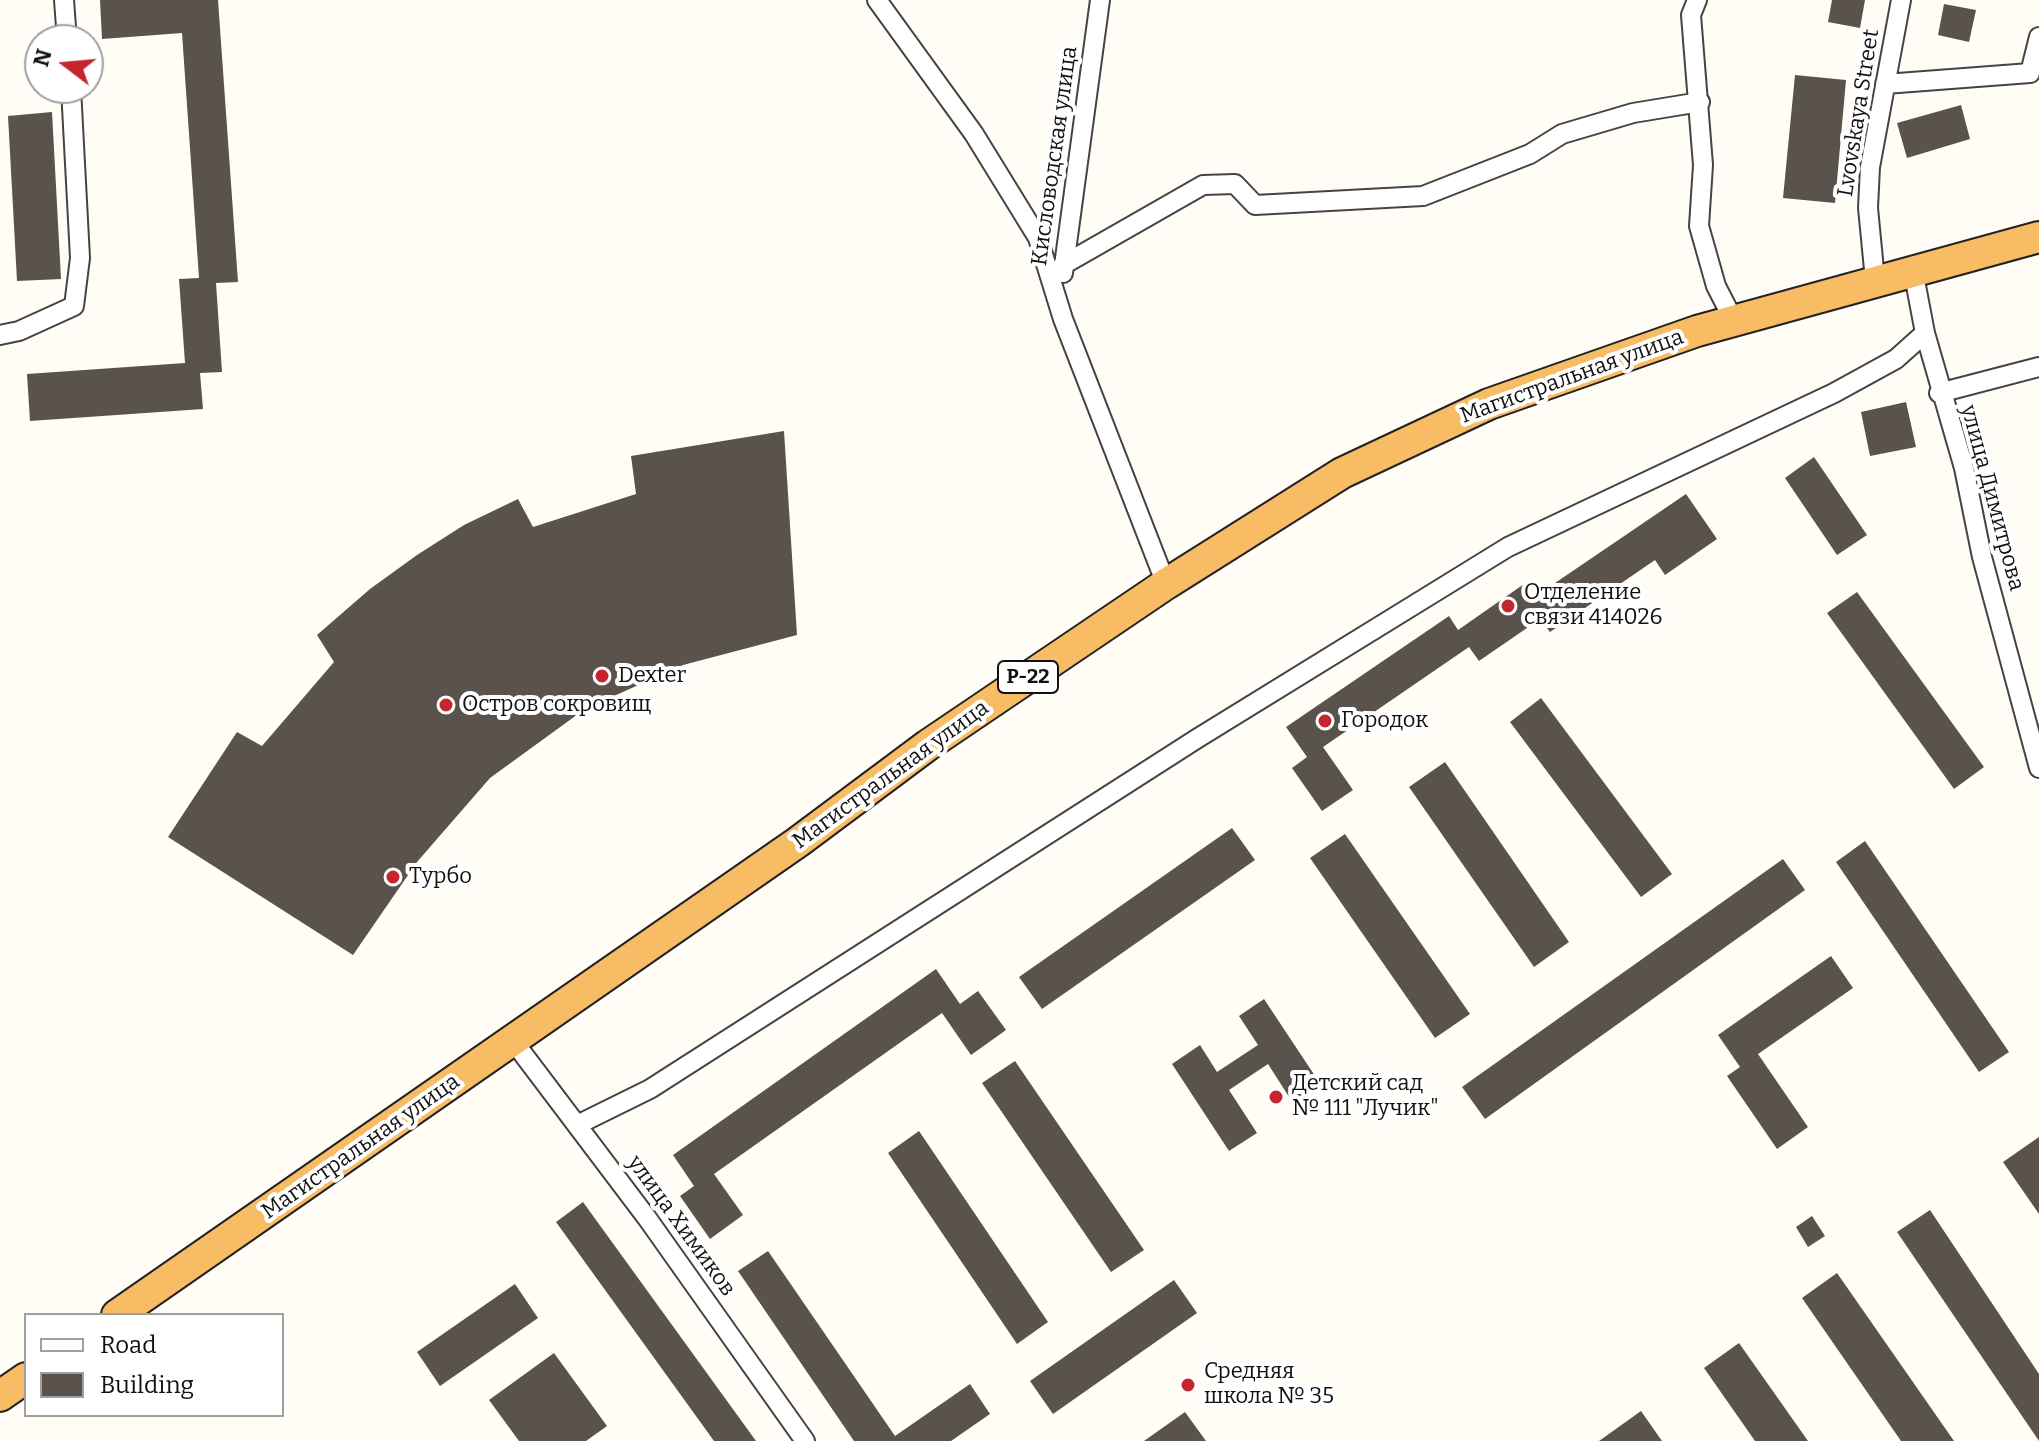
<!DOCTYPE html>
<html>
<head>
<meta charset="utf-8">
<style>
  body { margin:0 }
  #map { position:relative; width:2039px; height:1441px; overflow:hidden; background:#fffdf5; font-family:Bitter,serif }
  canvas { display:block }
  .legend { position:absolute; left:24px; top:1313px; width:260px; height:104px; box-sizing:border-box; background:#fff; border:2px solid #a0a0a0; margin:0; padding:10px 14px; list-style:none; font-size:24px; color:#111 }
  .legend li { display:flex; align-items:center; gap:16px; height:40px }
  .legend b { width:40px; border:2px solid #a0a0a0 }
  .north { position:absolute; left:24px; top:24px; width:80px; height:80px; box-sizing:border-box; background:#fff; border:2px solid #a0a0a0; border-radius:50%; rotate:286deg; font-size:22px; font-weight:700; line-height:32px; text-align:center; color:#111 }
  .north::after { content:''; display:block; margin:auto; width:28px; height:36px; background:#c4262e; clip-path:polygon(50% 0,100% 100%,50% 72%,0 100%) }
</style>
</head>
<body>
<div id="map">
<canvas width="2039" height="1441"></canvas>
<ul class="legend">
<li><b style="height:10px;background:#fff"></b>Road</li>
<li><b style="height:22px;background:#5a524d"></b>Building</li>
</ul>
<div class="north">N</div>
</div>
<script>
const ctx = document.querySelector('canvas').getContext('2d');
ctx.lineJoin = 'round';
function fill(path, color) {
  ctx.fillStyle = color;
  ctx.fill(path, 'evenodd');
}
function strokePath(path, color, width, dash) {
  ctx.strokeStyle = color;
  ctx.lineWidth = width;
  ctx.lineCap = dash ? 'butt' : 'round';
  ctx.setLineDash(dash || []);
  ctx.stroke(path);
}
function drawText(font, color, halo, rows, align = 'center') {
  ctx.font = font + ' Bitter,serif';
  ctx.lineWidth = 8;
  ctx.setLineDash([]);
  ctx.textBaseline = 'middle';
  ctx.strokeStyle = halo;
  ctx.fillStyle = color;
  for (const [text, x, y, turn = 0] of rows) {
    ctx.save();
    ctx.translate(x, y);
    ctx.rotate((+turn || 0) * Math.PI / 180);
    ctx.textAlign = isNaN(turn) ? turn : align;
    if (halo) ctx.strokeText(text, 0, 0);
    ctx.fillText(text, 0, 0);
    ctx.restore();
  }
}
fill(new Path2D(`
  M100 0H218L238 282 216 283 222 372 200 373 203 409 30 421 27 374 185 363 179 279 199 278 182 33 102 39Z
  M1832 0H1865L1860 28 1828 22Z
  M1944 4 1976 10 1969 42 1938 35Z
  M1795 75 1846 80 1835 203 1783 198Z
  M1961 105 1970 139 1907 158 1897 123Z
  M52 112 61 279 17 281 8 116Z
  M1906 402 1916 447 1870 456 1861 412Z
  M784 431 797 635 683 665 585 709 490 778 417 862 353 955 168 837 237 732 262 746 334 662 317 635 370 589 417 555 464 525 518 499 533 527 636 494 631 456Z
  M1814 457 1867 535 1837 555 1785 478Z
  M1686 494 1717 539 1665 575 1655 560 1550 632 1540 619 1479 661 1469 647 1323 747 1353 790 1322 811 1292 768 1307 757 1286 727 1449 616 1458 630 1524 584 1533 598Z
  M1857 592 1984 767 1954 789 1827 613Z
  M1541 698 1672 874 1641 897 1510 722Z
  M1445 762 1569 942 1534 967 1409 787Z
  M1232 828 1255 860 1042 1009 1019 977Z
  M1345 834 1470 1014 1435 1038 1310 858Z
  M1865 841 2009 1052 1979 1072 1836 862Z
  M1783 859 1805 890 1485 1119 1462 1087Z
  M1831 956 1853 988 1758 1054 1808 1127 1777 1149 1727 1076 1740 1067 1718 1035Z
  M936 969 960 1004 978 991 1006 1030 971 1055 942 1013 714 1174 743 1215 710 1239 680 1196 694 1186 673 1155Z
  M1264 999 1321 1085 1293 1103 1268 1064 1229 1090 1257 1133 1229 1151 1172 1064 1200 1045 1217 1072 1258 1045 1239 1016Z
  M1015 1061 1144 1250 1111 1272 982 1083Z
  M919 1131 1048 1322 1017 1344 888 1153Z
  M2039 1137V1214L2003 1162Z
  M583 1202 756 1441H714L556 1222Z
  M1930 1210 2039 1374V1441L1897 1232Z
  M1812 1216 1825 1236 1808 1247 1796 1227Z
  M768 1251 895 1436 970 1384 990 1414 951 1441H854L738 1271Z
  M1837 1273 1954 1441H1901L1802 1298Z
  M1174 1280 1197 1313 1053 1414 1030 1381Z
  M515 1284 538 1318 440 1386 417 1352Z
  M1739 1343 1808 1441H1755L1704 1368Z
  M554 1353 607 1426 586 1441H519L489 1400Z
  M1641 1411 1662 1441H1599Z
  M1185 1412 1206 1441H1144Z`), '#5a524d');
const minor = new Path2D(`
  M64 0 67 40
  M877 0 974 134 1038 238 1063 319 1166 584
  M1697 0 1691 15 1703 165 1699 226 1716 286 1734 321
  M1885 84 2030 73 2039 37
  M1063 265 1203 185 1235 184 1255 205 1423 196 1530 154 1562 134 1633 113 1700 102
  M1063 273 1100 0
  M1875 280 1868 208 1870 167 1901 0
  M1925 333 1964 468 1982 557 2039 768
  M0 335 19 331 74 306 80 258 71 88
  M1939 393 2039 367
  M514 1042 647 1218 805 1441
  M577 1125 650 1089 1198 738 1508 547 1834 393 1896 359 1925 333 1913 270`);
const trunk = new Path2D(`
  M117 1315 798 842 928 745 1166 584 1342 473 1489 404 1697 331 2039 237
  M0 1396 26 1378`);
strokePath(minor, '#444', 22);
strokePath(trunk, '#222', 34);
strokePath(minor, '#fff', 18);
strokePath(trunk, '#f7bc64', 30);
for (const [x, y, r, color] of [
  [1508,606,8,"#c4262e"],
  [602,676,8,"#c4262e"],
  [446,705,8,"#c4262e"],
  [1325,721,8,"#c4262e"],
  [393,877,8,"#c4262e"],
  [1276,1097,8,"#c4262e"],
  [1188,1385,8,"#c4262e"]
]) {
  const dot = new Path2D();
  dot.arc(x, y, r, 0, 2 * Math.PI);
  ctx.fillStyle = color;
  ctx.fill(dot);
  strokePath(dot, '#fff', 3);
}
for (const [x, y, w] of [
  [1028,677,60]
]) {
  const box = new Path2D();
  box.roundRect(x - w / 2, y - 16, w, 32, 6);
  ctx.fillStyle = '#fff';
  ctx.fill(box);
  strokePath(box, '#111', 2);
}
drawText('bold 20px', '#111', null, [
  ["Р-22",1028,677]
]);
drawText('22px', '#111', '#fff', [
  ["Lvovskaya Street",1859,113,-81],
  ["Кисловодская улица",1055,156,-82],
  ["Магистральная улица",1572,377,-20],
  ["улица Димитрова",1992,498,75],
  ["Магистральная улица",891,775,-36],
  ["Магистральная улица",361,1147,-35],
  ["улица Химиков",681,1226,54]
]);
drawText('22px', '#111', '#fff', [
  ["Отделение",1524,593],
  ["связи 414026",1524,618],
  ["Dexter",618,676],
  ["Остров сокровищ",462,705],
  ["Городок",1341,721],
  ["Турбо",409,877],
  ["Детский сад",1292,1084],
  ["№ 111 \"Лучик\"",1292,1109],
  ["Средняя",1204,1372],
  ["школа № 35",1204,1397]
], 'left');
</script>
</body>
</html>
